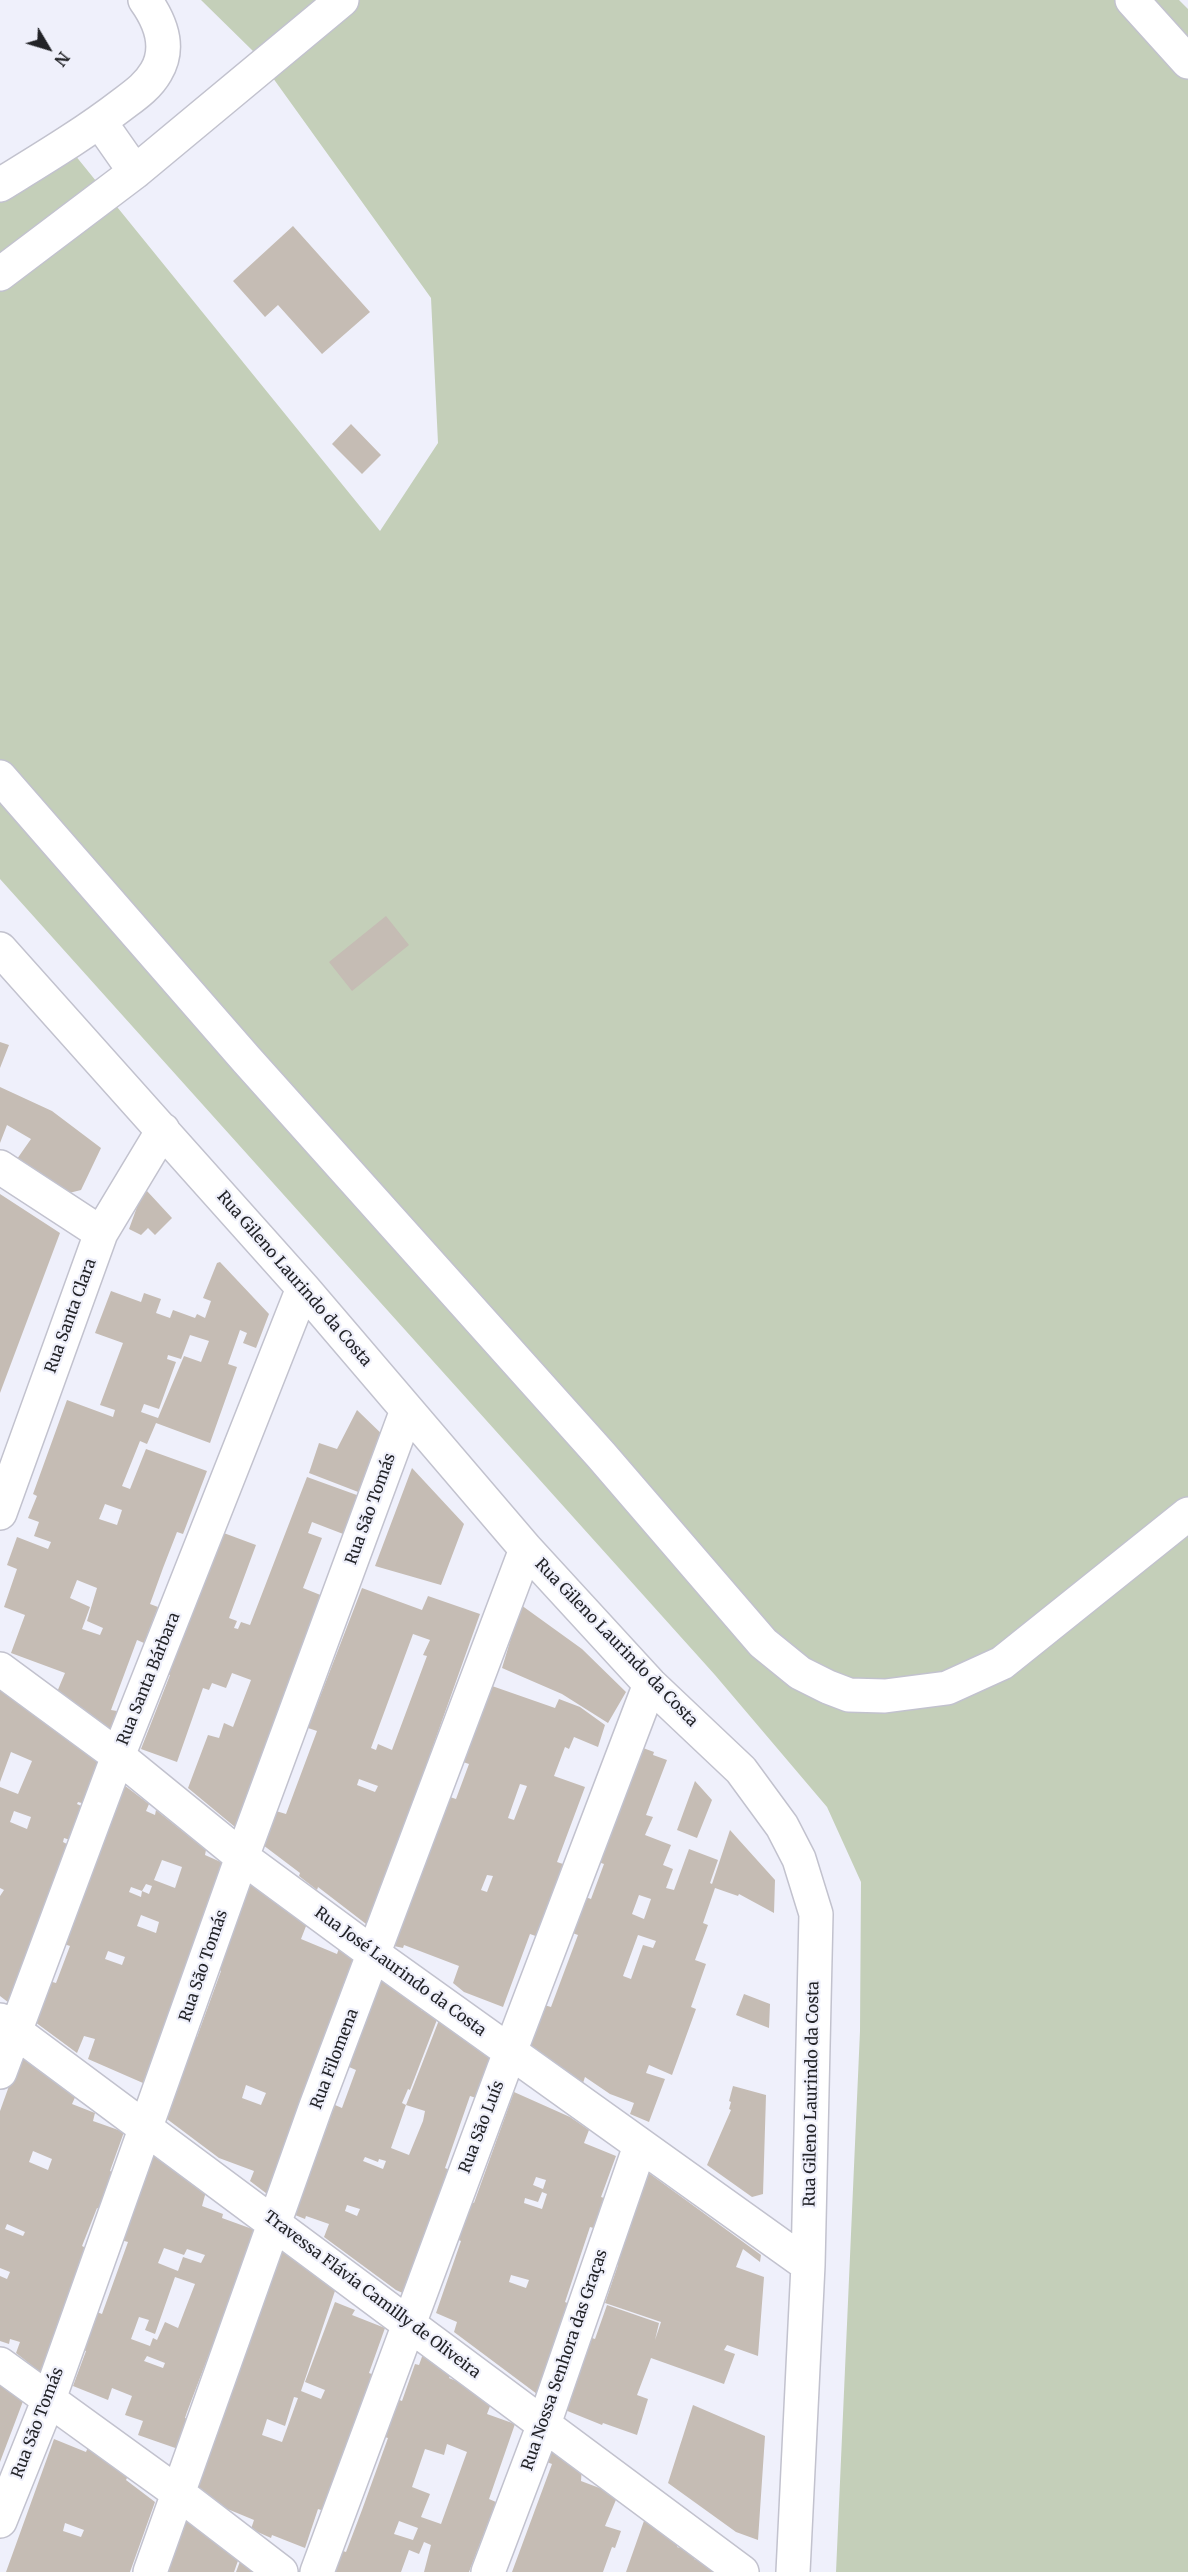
<!DOCTYPE html>
<html>
<head>
<meta charset="utf-8">
<style>
  body { margin:0 }
  #map { position:relative; width:1188px; height:2572px; overflow:hidden; background:#eff0fb; font-family:Merriweather,serif }
  canvas { display:block }
  .north { position:absolute; left:18px; top:18px; width:60px; height:60px; -webkit-text-stroke:4px #eff0fb; paint-order:stroke; rotate:128deg; font-size:16px; font-weight:700; line-height:24px; text-align:center; color:#222327 }
  .north::after { content:''; display:block; margin:auto; width:21px; height:27px; background:#222327; clip-path:polygon(50% 0,100% 100%,50% 72%,0 100%) }
</style>
</head>
<body>
<div id="map">
<canvas width="1188" height="2572"></canvas>
<div class="north">N</div>
</div>
<script>
const ctx = document.querySelector('canvas').getContext('2d');
ctx.lineJoin = 'round';
function fill(path, color) {
  ctx.fillStyle = color;
  ctx.fill(path, 'evenodd');
}
function strokePath(path, color, width, dash) {
  ctx.strokeStyle = color;
  ctx.lineWidth = width;
  ctx.lineCap = dash ? 'butt' : 'round';
  ctx.setLineDash(dash || []);
  ctx.stroke(path);
}
function drawText(font, color, halo, rows, align = 'center') {
  ctx.font = font + ' Merriweather,serif';
  ctx.lineWidth = 4.5;
  ctx.setLineDash([]);
  ctx.textBaseline = 'middle';
  ctx.strokeStyle = halo;
  ctx.fillStyle = color;
  for (const [text, x, y, turn = 0] of rows) {
    ctx.save();
    ctx.translate(x, y);
    ctx.rotate((+turn || 0) * Math.PI / 180);
    ctx.textAlign = isNaN(turn) ? turn : align;
    if (halo) ctx.strokeText(text, 0, 0);
    ctx.fillText(text, 0, 0);
    ctx.restore();
  }
}
fill(new Path2D(`
  M201 0H1179L1188 9V2572H836L860 2031 861 1882 827 1807 715 1675 0 879V194L66 144 380 531 438 443 431 298 255 53Z`), '#c4cfb9');
fill(new Path2D(`
  M293 226 370 312 322 354 278 305 265 317 233 281Z
  M351 424 381 455 362 474 332 444Z
  M386 916 409 945 352 991 329 962Z
  M0 1042 9 1045 0 1068Z
  M0 1087 52 1111 101 1148 81 1190 65 1194 17 1159 31 1139 7 1125 0 1143Z
  M147 1191 172 1218 155 1235 148 1228 141 1235 129 1229 141 1196Z
  M0 1194 60 1233 0 1393Z
  M220 1262 269 1314 256 1348 243 1343 247 1333 240 1330 228 1364 237 1367 210 1443 156 1423 147 1444 140 1441 122 1486 130 1489 146 1449 207 1471 183 1534 177 1532 163 1568 150 1604 158 1607 144 1643 137 1640 111 1710 117 1711 110 1731 57 1692 65 1673 11 1653 25 1615 4 1607 17 1569 7 1565 17 1537 48 1549 51 1542 34 1536 39 1522 28 1518 37 1496 33 1494 67 1400 113 1417 115 1410 100 1405 123 1343 95 1333 111 1291 141 1302 144 1293 161 1299 156 1313 170 1318 173 1310 195 1318 197 1314 205 1318 211 1301 203 1298 217 1263ZM190 1335 209 1341 201 1362 184 1356 158 1418 141 1412 144 1404 159 1409 176 1362 167 1359 168 1355 181 1359ZM105 1504 122 1510 117 1525 99 1519ZM77 1580 97 1588 87 1621 103 1628 100 1635 82 1629 90 1607 70 1598Z
  M357 1410 389 1441 366 1495 309 1473 319 1443 337 1449Z
  M412 1468 464 1524 441 1585 375 1566Z
  M307 1477 365 1498 351 1537 312 1522 308 1533 322 1538 303 1588 328 1598 316 1631 309 1628 241 1832 188 1788 208 1735 219 1738 224 1723 233 1727 251 1680 232 1673 226 1688 212 1683 209 1690 203 1688 177 1762 141 1749 170 1675 160 1672 213 1529 256 1545 229 1618 237 1621 234 1628 238 1629 241 1622 250 1625Z
  M362 1588 422 1610 428 1596 480 1614 412 1805 417 1807 370 1927 318 1887 317 1890 299 1876 300 1873 263 1845 276 1811 286 1814 317 1731 308 1728ZM413 1634 430 1640 423 1655 427 1656 392 1750 378 1744 376 1750 371 1748ZM359 1779 378 1786 375 1792 357 1785Z
  M521 1605 582 1649 626 1692 608 1723 562 1694 502 1668Z
  M492 1686 555 1708 559 1699 580 1707 605 1725 598 1747 574 1737 569 1749 565 1747 554 1776 585 1787 557 1862 566 1865 541 1938 530 1934 503 2007 464 1992 453 1983 459 1966 404 1945 403 1948 394 1946 450 1797 456 1799 469 1764 463 1762ZM520 1784 527 1786 514 1820 508 1818ZM487 1875 493 1876 487 1892 481 1890Z
  M0 1690 101 1762 85 1804 78 1802 77 1804 84 1807 70 1840 64 1838 63 1842 69 1845 13 2006 0 1996V1896L4 1890 0 1888V1787L18 1794 32 1761 11 1752 0 1782ZM14 1811 31 1817 27 1829 10 1822Z
  M643 1748 654 1752 653 1755 667 1760 646 1815 653 1817 645 1835 671 1845 663 1865 673 1869 666 1888 674 1890 689 1849 718 1860 710 1883 712 1884 730 1830 775 1880 774 1913 739 1894 738 1896 715 1888 703 1923 708 1925 695 1960 706 1964 691 2007 696 2009 672 2075 649 2065 646 2073 665 2079 649 2122 630 2114 634 2103 610 2094 585 2077 582 2086 526 2042 541 2004 551 2007 578 1935 567 1931 580 1895 591 1899 604 1864 592 1860 606 1821 615 1824ZM639 1895 651 1899 644 1919 632 1914ZM638 1935 656 1941 653 1948 643 1945 631 1979 623 1976Z
  M695 1781 712 1800 697 1838 677 1830Z
  M120 1782 149 1804 146 1811 155 1815 156 1810 206 1850 205 1855 223 1863 183 1974 190 1977 162 2053 155 2050 143 2083 88 2059 95 2039 84 2036 77 2053 35 2022 49 1981 56 1983 70 1946 61 1943ZM162 1860 182 1867 175 1888 154 1880ZM146 1884 152 1886 149 1894 142 1891 141 1897 129 1892 131 1887 142 1891ZM141 1915 159 1922 156 1933 137 1926ZM108 1951 125 1957 122 1965 105 1959Z
  M252 1879 308 1921 301 1939 337 1954 340 1945 360 1959 275 2200 250 2181 254 2171 219 2158 163 2116 193 2035 197 2037 221 1971 218 1969ZM246 2085 266 2093 261 2105 242 2098Z
  M383 1976 424 2003 421 2010 438 2017 410 2090 408 2089 402 2103 406 2105 391 2148 409 2155 423 2121 425 2111 406 2105 441 2015 495 2055 479 2099 470 2096 445 2168 452 2171 407 2295 396 2290 324 2237 329 2224 306 2216 305 2219 295 2215 335 2105 342 2108 356 2070 349 2067ZM365 2157 378 2162 379 2159 386 2161 383 2169 363 2161ZM347 2205 360 2209 357 2216 345 2211Z
  M744 1994 770 2004 769 2028 736 2015Z
  M22 2050 77 2093 72 2104 95 2113 93 2121 124 2132 110 2171 115 2173 101 2210 97 2208 82 2246 90 2250 46 2369 40 2372 16 2353 20 2342 10 2339 9 2344 0 2341V2276L7 2279 10 2272 0 2268V2111ZM33 2151 52 2159 48 2170 29 2162ZM7 2224 25 2232 23 2236 5 2229Z
  M733 2086 766 2095 763 2194 752 2197 707 2165 731 2110 729 2109 731 2102 729 2101Z
  M514 2092 570 2117 589 2130 584 2143 616 2156 601 2197 607 2199 597 2229 590 2227 565 2302 570 2304 537 2394 454 2332 457 2322 436 2313 461 2241 454 2238 468 2200 474 2203ZM536 2177 546 2180 543 2189 533 2185ZM542 2192 547 2194 542 2209 524 2203 525 2198 538 2202ZM511 2275 529 2280 526 2288 509 2282Z
  M152 2146 207 2188 202 2206 223 2214 222 2218 255 2230 238 2273 247 2276 234 2310 227 2307 187 2412 185 2418 192 2420 181 2450 138 2435 143 2421 125 2415 132 2396 112 2388 108 2400 73 2386 86 2351 78 2348 92 2310 102 2314 128 2242 117 2239ZM164 2248 184 2255 187 2249 205 2255 201 2263 183 2257 178 2271 158 2263ZM175 2277 195 2284 178 2328 165 2322 157 2340 153 2338 150 2346 131 2339 139 2317 149 2320 145 2330 155 2334ZM147 2356 165 2363 163 2368 144 2361Z
  M646 2171 761 2255 760 2262 743 2249 736 2267 764 2277 758 2356 727 2345 724 2350 735 2354 724 2384 651 2358 637 2395 648 2399 637 2435 603 2423 602 2425 565 2410 592 2338 595 2339 607 2305 659 2323 655 2340 661 2322 605 2303 618 2265 612 2263Z
  M281 2243 337 2285 301 2391 321 2399 325 2390 305 2382 335 2302 355 2310 352 2315 385 2328 369 2373 377 2376 327 2512 318 2509 305 2548 272 2535 271 2538 251 2529 254 2520 225 2508 193 2487ZM294 2397 298 2398 282 2442 262 2435 267 2419 285 2426Z
  M423 2354 451 2374 449 2378 469 2386 492 2401 487 2414 515 2424 489 2499 496 2502 469 2572H424L431 2545 424 2542 419 2554 409 2550 401 2572H328L337 2549 346 2552 362 2510 388 2438 378 2435 392 2397 402 2401 415 2364 419 2365ZM447 2444 467 2452 441 2524 421 2517 430 2494 412 2487 425 2449 444 2455ZM399 2521 418 2528 413 2540 394 2534Z
  M0 2373 28 2388 0 2462Z
  M693 2405 765 2436 758 2540 736 2532 668 2483Z
  M54 2439 86 2452 88 2447 128 2476 126 2480 155 2502 130 2572H6ZM65 2523 84 2530 81 2537 63 2531Z
  M550 2444 582 2466 581 2481 618 2495 605 2526 621 2531 615 2548 612 2547 603 2572H512L552 2464 544 2461Z
  M185 2517 240 2555 234 2572H165Z
  M645 2518 680 2538 677 2547 696 2553 694 2559 721 2568 720 2572H626Z
  M242 2556 262 2572H236Z`), '#c5bcb4');
const street = new Path2D(`
  M1132 0 1188 62
  M100 122 135 172
  M0 185C42 159 84 134 123 104 135 95 148 86 156 72 171 47 160 21 145 0
  M0 274 135 172 342 0
  M0 777 246 1059 601 1455 763 1643 800 1673 828 1687 849 1695 885 1696 947 1688 1002 1663 1188 1514
  M0 949 303 1288 526 1549 650 1684 741 1770 782 1826 799 1859 816 1914 808 2265 793 2572
  M0 1167 101 1233
  M0 1513 101 1233 163 1130
  M0 1669 118 1756 242 1857 375 1955 808 2265
  M0 2020 742 2572
  M0 2072 118 1756 303 1288
  M0 2364 178 2493 281 2572
  M0 2521 49 2399 242 1857 407 1410
  M150 2572 316 2106 526 1549
  M317 2572 510 2052 650 1684
  M488 2572 544 2424 640 2146`);
strokePath(street, '#c2c2ce', 36);
strokePath(street, '#fff', 33);
drawText('16px', '#222327', '#eff0fb', [
  ["Rua Gileno Laurindo da Costa",294,1279,49],
  ["Rua Santa Clara",71,1316,-70],
  ["Rua São Tomás",371,1509,-70],
  ["Rua Gileno Laurindo da Costa",616,1643,46],
  ["Rua Santa Bárbara",149,1679,-68],
  ["Rua São Tomás",204,1966,-71],
  ["Rua José Laurindo da Costa",400,1972,36],
  ["Rua Filomena",335,2059,-69],
  ["Rua Gileno Laurindo da Costa",812,2094,-89],
  ["Rua São Luís",482,2127,-69],
  ["Travessa Flávia Camilly de Oliveira",372,2295,37],
  ["Rua Nossa Senhora das Graças",565,2360,-71],
  ["Rua São Tomás",38,2423,-69]
]);
</script>
</body>
</html>
